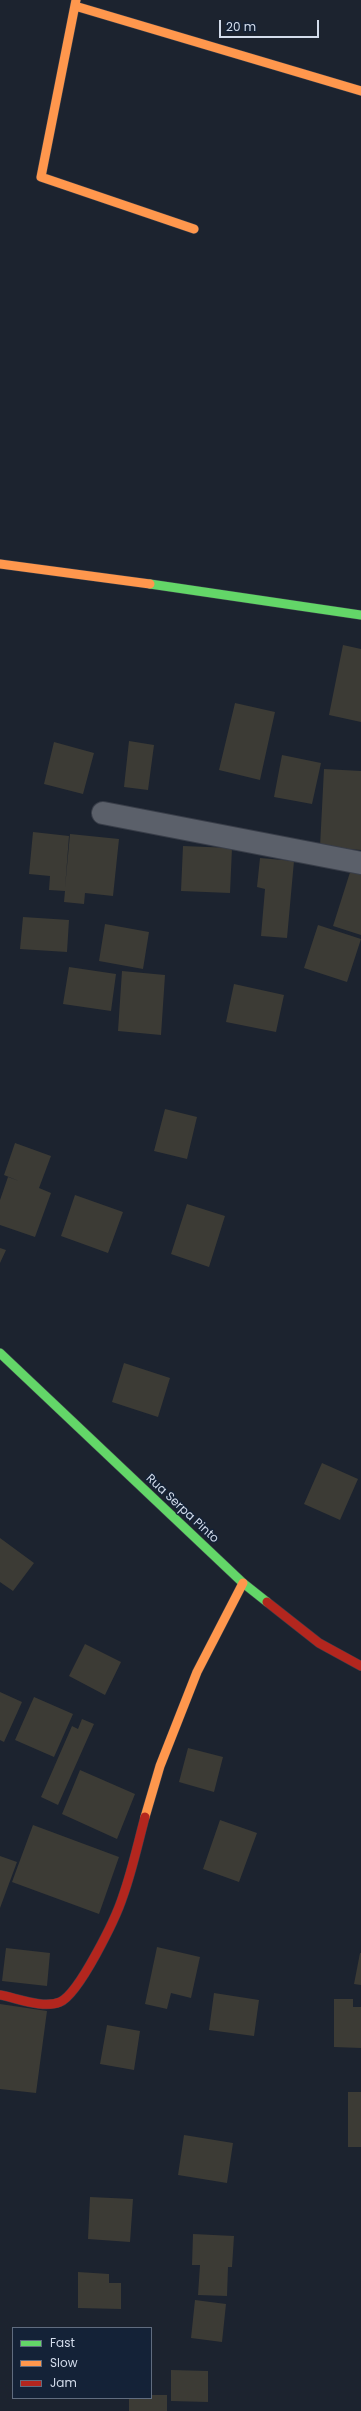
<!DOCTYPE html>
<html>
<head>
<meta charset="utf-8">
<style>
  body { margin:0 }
  #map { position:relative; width:361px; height:2411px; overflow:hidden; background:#1c232f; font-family:Poppins,sans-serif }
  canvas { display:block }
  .legend { position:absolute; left:12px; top:2327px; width:140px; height:72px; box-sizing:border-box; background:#142237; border:1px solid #606c7f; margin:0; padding:5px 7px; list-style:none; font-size:12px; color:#d3dceb }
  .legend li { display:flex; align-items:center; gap:8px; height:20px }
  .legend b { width:20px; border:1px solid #606c7f }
  .scale { position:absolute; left:219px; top:20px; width:100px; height:18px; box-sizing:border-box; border:2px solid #d3dceb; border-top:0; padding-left:5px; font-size:12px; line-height:14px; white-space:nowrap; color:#d3dceb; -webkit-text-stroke:3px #142237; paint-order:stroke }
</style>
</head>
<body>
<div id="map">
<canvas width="361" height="2411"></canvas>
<ul class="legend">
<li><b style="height:5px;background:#63d668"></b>Fast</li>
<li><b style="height:5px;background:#ff974d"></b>Slow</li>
<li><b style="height:5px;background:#b3261e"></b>Jam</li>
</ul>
<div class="scale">20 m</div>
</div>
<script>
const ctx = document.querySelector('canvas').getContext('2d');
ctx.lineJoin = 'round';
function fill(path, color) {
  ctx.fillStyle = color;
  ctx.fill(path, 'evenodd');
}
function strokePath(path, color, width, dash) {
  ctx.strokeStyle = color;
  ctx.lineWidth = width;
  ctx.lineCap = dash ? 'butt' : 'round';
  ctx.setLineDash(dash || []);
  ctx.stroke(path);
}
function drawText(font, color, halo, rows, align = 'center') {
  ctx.font = font + ' Poppins,sans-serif';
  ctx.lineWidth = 3;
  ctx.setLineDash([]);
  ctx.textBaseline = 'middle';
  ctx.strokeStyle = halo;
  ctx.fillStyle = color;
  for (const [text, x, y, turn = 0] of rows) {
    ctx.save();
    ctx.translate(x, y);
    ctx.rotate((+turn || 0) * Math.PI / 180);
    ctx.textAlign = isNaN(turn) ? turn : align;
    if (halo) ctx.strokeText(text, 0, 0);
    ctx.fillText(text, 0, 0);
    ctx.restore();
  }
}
fill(new Path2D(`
  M343 645 361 649V722L329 715Z
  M235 703 275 712 260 780 219 770Z
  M129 741 154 745 148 790 124 787Z
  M54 742 94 753 83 794 44 784Z
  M282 755 321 763 312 804 274 797Z
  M324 769 361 771V850L320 847Z
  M33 832 69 836 65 888 70 834 119 839 113 896 85 893 84 904 64 902 65 891 49 890 50 876 29 874Z
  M183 846 232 848 230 893 181 891Z
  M260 858 294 861 287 938 261 936 265 889 257 887Z
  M352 866 361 869V935L333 926Z
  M23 917 69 920 67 952 20 949Z
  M105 924 149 932 143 969 99 961Z
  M318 925 361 939 347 982 304 968Z
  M69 967 116 974 111 1011 63 1004Z
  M122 971 165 975 161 1035 118 1031Z
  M234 984 284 995 276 1032 226 1022Z
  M165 1109 197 1117 187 1159 154 1151Z
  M15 1143 51 1156 39 1188 51 1193 35 1237 0 1225V1200L8 1177 19 1181 4 1175Z
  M75 1195 123 1212 108 1253 61 1236Z
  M187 1204 225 1216 209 1267 171 1254Z
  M0 1248 6 1250 0 1263Z
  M124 1363 170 1378 158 1417 112 1402Z
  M322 1463 358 1479 340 1520 304 1504Z
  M0 1538 34 1563 13 1591 0 1582Z
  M85 1644 121 1662 105 1695 69 1676Z
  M0 1692 22 1702 4 1742 0 1740Z
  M34 1697 73 1714 54 1757 15 1740Z
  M82 1719 94 1724 58 1805 41 1797 72 1726 78 1729Z
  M188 1748 223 1757 214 1792 179 1782Z
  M80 1770 135 1794 117 1839 62 1814Z
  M220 1820 257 1833 239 1882 203 1869Z
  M33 1825 119 1857 99 1914 12 1882Z
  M0 1856 17 1862 0 1908Z
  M157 1947 200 1957 191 1998 171 1993 167 2009 145 2004Z
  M6 1948 50 1953 47 1986 2 1981Z
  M360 1953H361V1985L354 1984Z
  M214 1993 259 2000 254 2036 209 2030Z
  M334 1999H353V2007H361V2048L334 2047Z
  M0 2004 47 2011 36 2093 0 2089Z
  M107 2025 140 2031 134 2070 100 2064Z
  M348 2092H361V2147H348Z
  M184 2135 233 2143 227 2183 178 2175Z
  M90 2197 133 2199 130 2242 88 2239Z
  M193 2234 234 2236 232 2267H228L227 2296 198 2295 200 2265H192Z
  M78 2272 109 2274V2283H121V2309L78 2308Z
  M195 2300 226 2304 222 2342 191 2338Z
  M171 2370 208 2371V2402L171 2401Z
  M151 2395H167V2411H129V2398H151Z`), '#3c3b35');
const street = new Path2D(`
  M103 813 361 863`);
const fast = new Path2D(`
  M150 584 361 615
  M0 1353 243 1583 267 1602`);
const slow = new Path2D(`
  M76 0 41 177 194 229
  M75 6 361 91
  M0 564 150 584
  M145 1817 160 1766 197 1672 243 1583`);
const jam = new Path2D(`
  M267 1602 319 1643 361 1666
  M0 1995C17 1998 43 2009 60 2002 79 1994 116 1918 123 1896 132 1871 138 1843 145 1817`);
strokePath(street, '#393e49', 24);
strokePath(fast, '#393e49', 10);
strokePath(slow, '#393e49', 10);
strokePath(jam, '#393e49', 10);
strokePath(street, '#5b606a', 22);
strokePath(fast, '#63d668', 9);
strokePath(slow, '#ff974d', 9);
strokePath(jam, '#b3261e', 9);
drawText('12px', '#d3dceb', '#142237', [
  ["Rua Serpa Pinto",182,1509,43]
]);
</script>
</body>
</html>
